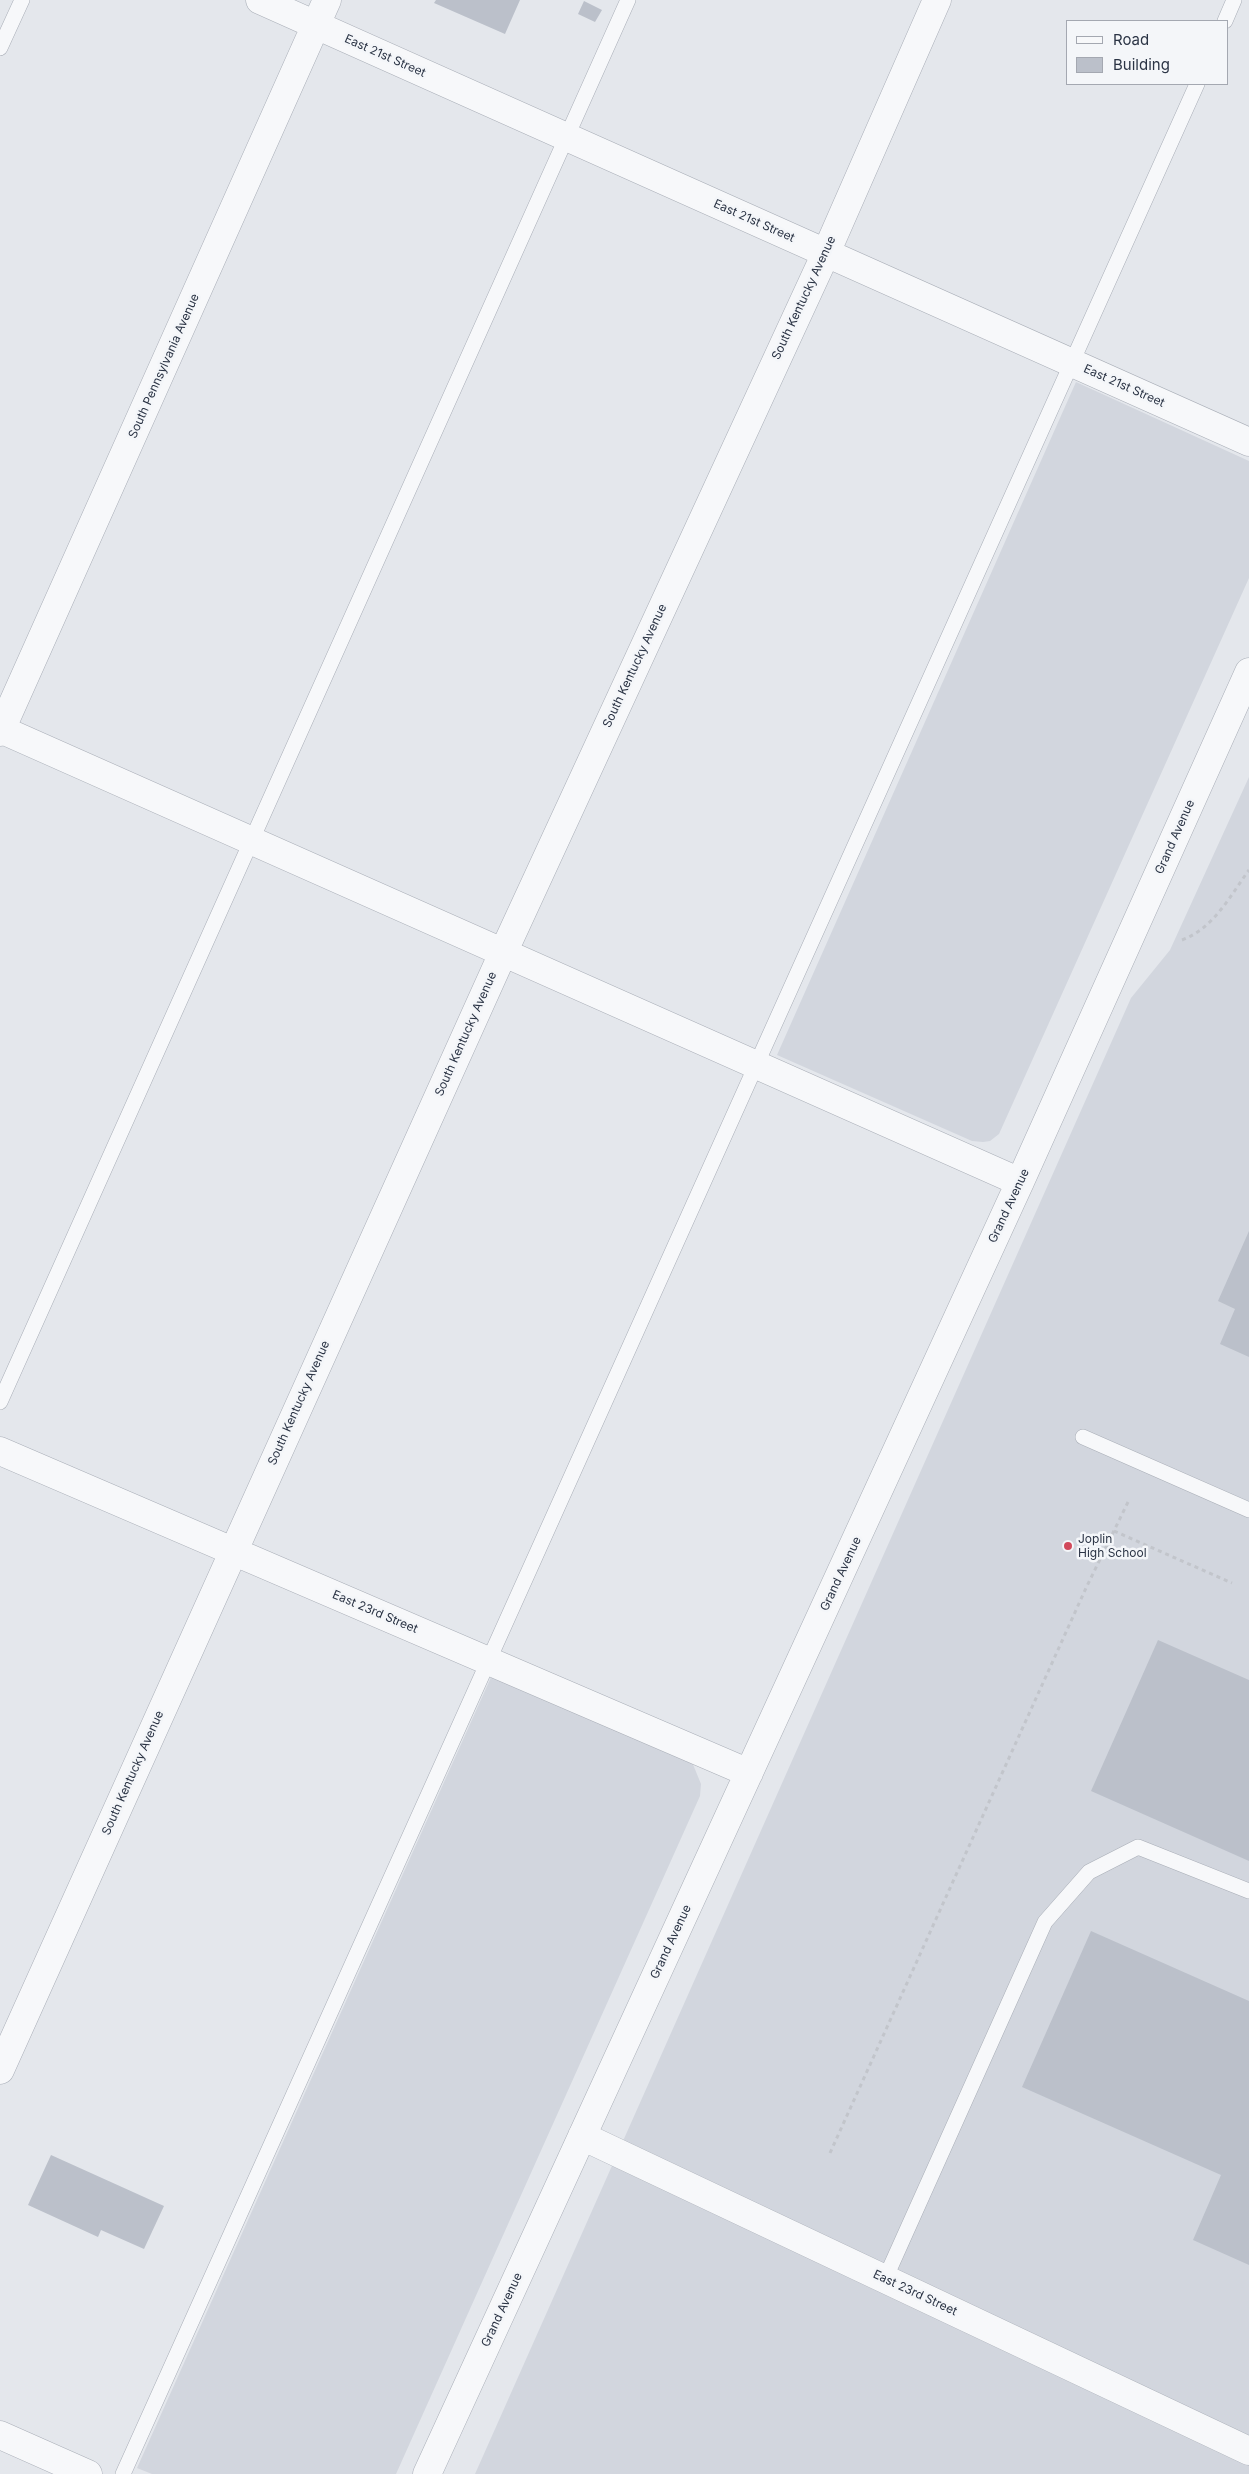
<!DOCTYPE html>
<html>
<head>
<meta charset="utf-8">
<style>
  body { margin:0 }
  #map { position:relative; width:1249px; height:2474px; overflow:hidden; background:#e4e7ec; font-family:Inter,sans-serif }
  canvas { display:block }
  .legend { position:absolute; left:1066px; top:20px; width:162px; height:65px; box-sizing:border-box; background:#f4f6f9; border:1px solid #a4a8b1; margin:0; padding:6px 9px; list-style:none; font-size:15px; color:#2b3445 }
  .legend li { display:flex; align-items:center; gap:10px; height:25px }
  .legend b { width:25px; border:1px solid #a4a8b1 }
</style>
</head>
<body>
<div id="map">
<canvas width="1249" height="2474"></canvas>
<ul class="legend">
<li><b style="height:6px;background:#f7f8fa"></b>Road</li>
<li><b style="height:14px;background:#bbc0ca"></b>Building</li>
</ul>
</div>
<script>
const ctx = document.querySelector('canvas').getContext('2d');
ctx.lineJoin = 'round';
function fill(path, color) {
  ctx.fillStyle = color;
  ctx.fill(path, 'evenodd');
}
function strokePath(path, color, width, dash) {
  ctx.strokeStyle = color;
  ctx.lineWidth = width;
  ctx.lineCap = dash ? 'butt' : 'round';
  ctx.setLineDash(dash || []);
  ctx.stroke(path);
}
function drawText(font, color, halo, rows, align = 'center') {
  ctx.font = font + ' Inter,sans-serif';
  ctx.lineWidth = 5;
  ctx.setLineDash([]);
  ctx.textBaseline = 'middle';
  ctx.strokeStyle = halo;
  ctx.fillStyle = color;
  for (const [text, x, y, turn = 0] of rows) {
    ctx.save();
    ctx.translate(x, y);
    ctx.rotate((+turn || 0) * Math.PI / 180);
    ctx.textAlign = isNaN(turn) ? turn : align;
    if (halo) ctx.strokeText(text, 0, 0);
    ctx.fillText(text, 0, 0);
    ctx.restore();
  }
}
fill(new Path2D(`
  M1076 382 1249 461V578L999 1134 990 1141 983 1142 972 1141 777 1055Z
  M1249 777V2474H475L1131 998 1170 950Z
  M492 1675 692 1762 701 1784 700 1796 396 2474H152L137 2468Z`), '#d2d6de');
fill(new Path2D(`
  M436 0H520L505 34 434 3Z
  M584 1 602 10 595 22 578 14Z
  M1249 1231V1357L1220 1344 1235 1309 1218 1301Z
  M1158 1640 1249 1680V1861L1091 1791Z
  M1091 1931 1249 2001V2265L1193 2240 1221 2175 1022 2087Z
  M51 2155 164 2206 144 2249 101 2230 98 2237 28 2205Z`), '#bbc0ca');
const lane = new Path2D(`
  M1225 21 1234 0
  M0 48 22 0
  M0 1402 628 0
  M1083 1437 1249 1510
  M885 2279 1045 1922 1089 1872 1138 1847 1249 1891
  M123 2474 1197 84`);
const street = new Path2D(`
  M260 0 1249 442
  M0 729 1020 1182
  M0 732 327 0
  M0 1451 749 1773
  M0 2070 503 953 826 253 937 0
  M582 2136 1249 2451
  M0 2435 88 2474
  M427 2474 1020 1182 1249 672`);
strokePath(lane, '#a9aeb7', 16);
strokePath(street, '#a9aeb7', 29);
strokePath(new Path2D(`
  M1182 940C1214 928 1230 896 1249 870
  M1114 1531 1232 1583
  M830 2153 1086 1588 1129 1500`), '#c2c5cb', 3, [4, 4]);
strokePath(lane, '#f7f8fa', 15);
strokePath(street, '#f7f8fa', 28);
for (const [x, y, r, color] of [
  [1068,1546,5,"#d1495b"]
]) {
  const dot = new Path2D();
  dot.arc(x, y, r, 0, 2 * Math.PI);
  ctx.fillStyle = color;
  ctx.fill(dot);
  strokePath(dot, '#f4f6f9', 2);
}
drawText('12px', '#2b3445', '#f4f6f9', [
  ["East 21st Street",385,56,24],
  ["East 21st Street",754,221,24],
  ["South Kentucky Avenue",804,298,-65],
  ["South Pennsylvania Avenue",164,366,-66],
  ["East 21st Street",1124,386,24],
  ["South Kentucky Avenue",635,666,-65],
  ["Grand Avenue",1175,837,-66],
  ["South Kentucky Avenue",466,1034,-66],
  ["Grand Avenue",1009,1206,-65],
  ["South Kentucky Avenue",299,1403,-66],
  ["Grand Avenue",841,1574,-65],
  ["East 23rd Street",375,1612,23],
  ["South Kentucky Avenue",133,1773,-66],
  ["Grand Avenue",671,1942,-65],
  ["East 23rd Street",915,2293,25],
  ["Grand Avenue",502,2310,-65]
]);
drawText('12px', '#2b3445', '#f4f6f9', [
  ["Joplin",1078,1539],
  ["High School",1078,1553]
], 'left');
</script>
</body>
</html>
